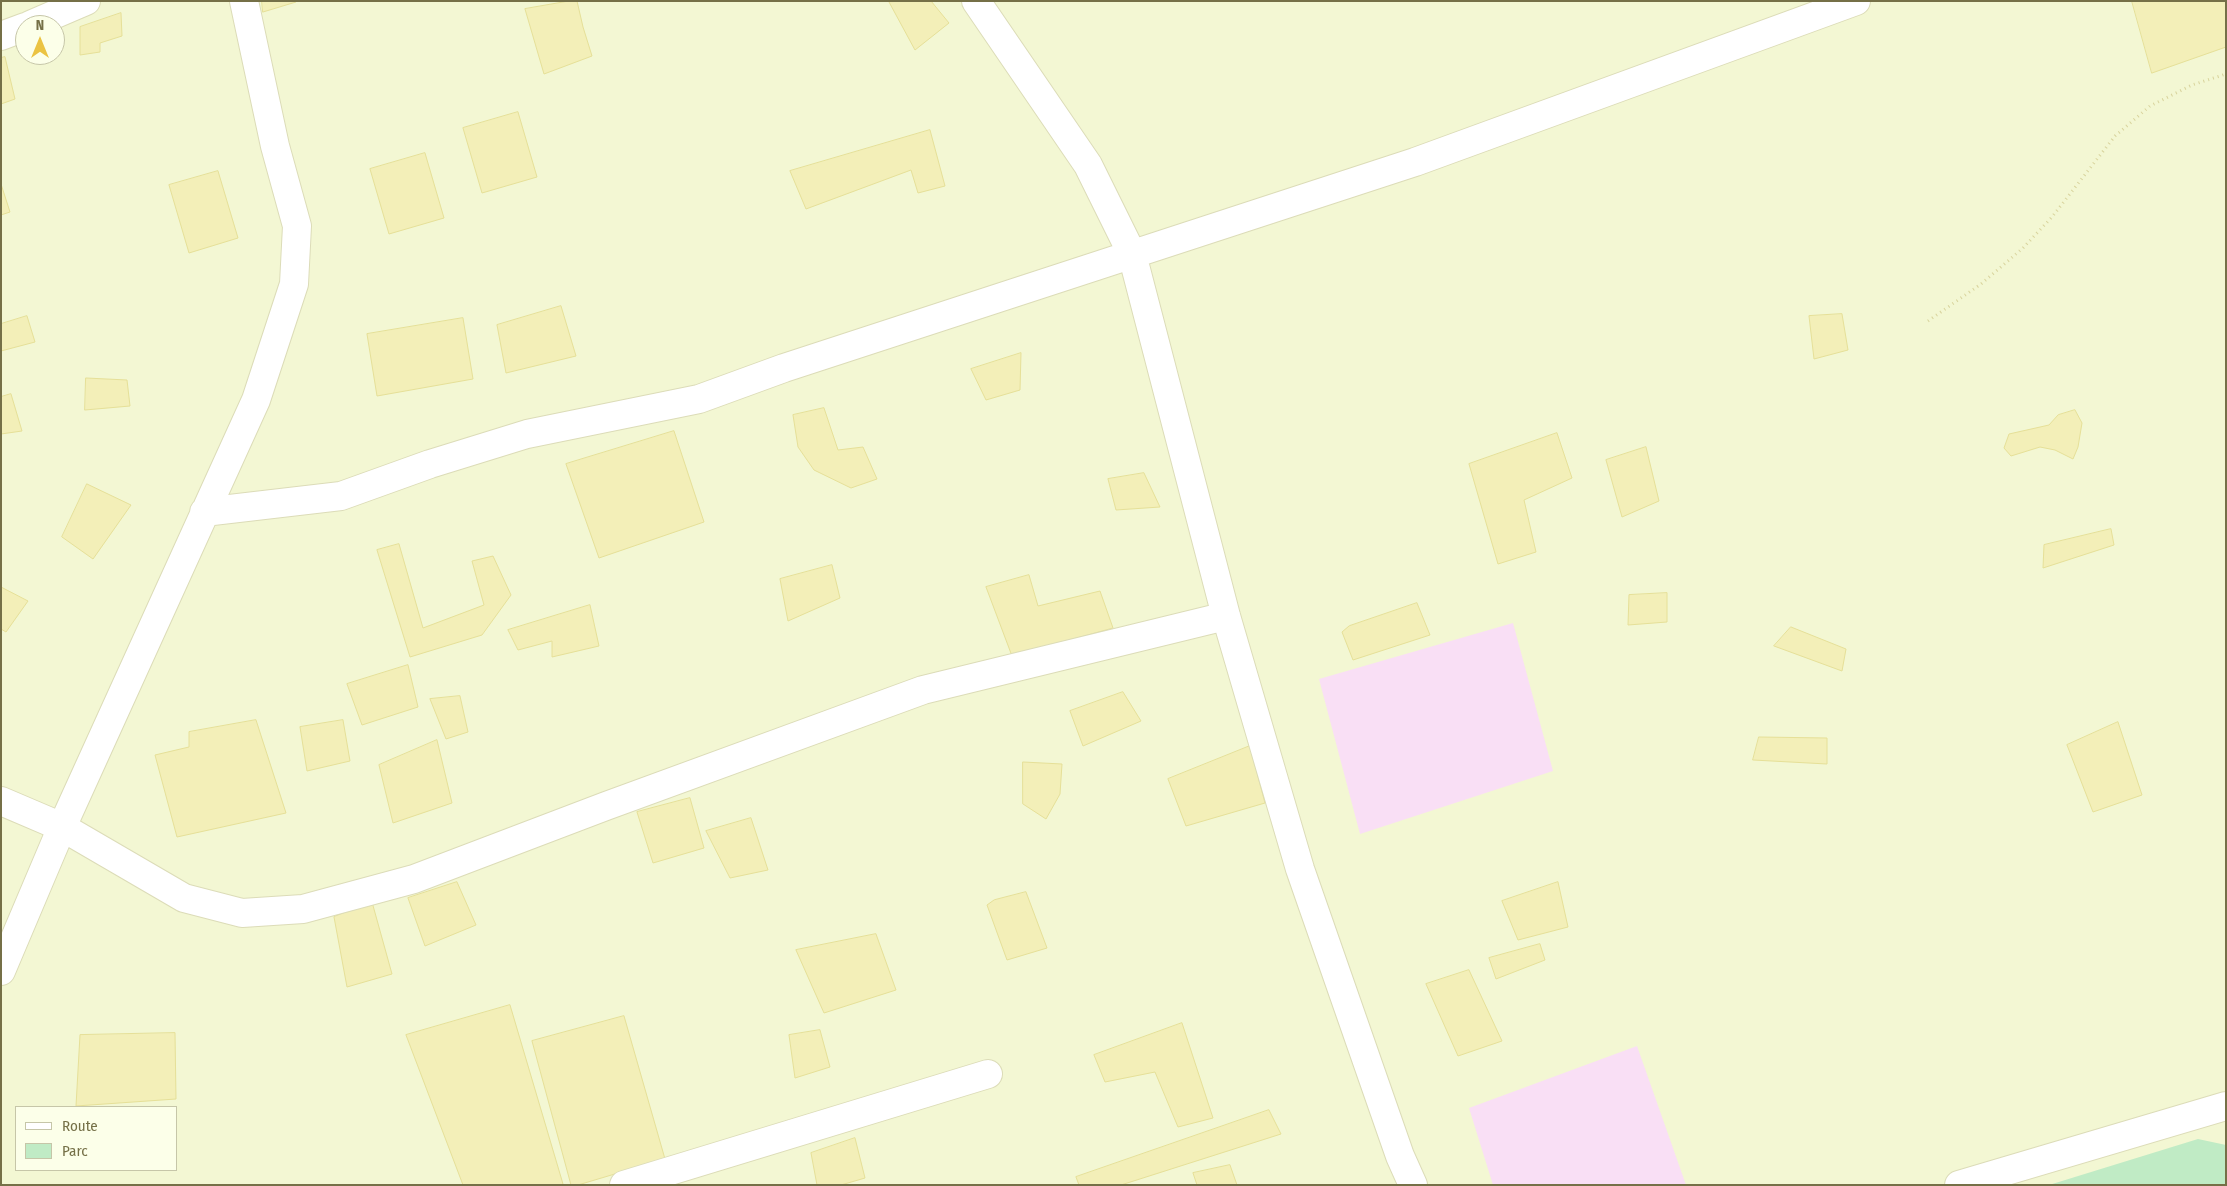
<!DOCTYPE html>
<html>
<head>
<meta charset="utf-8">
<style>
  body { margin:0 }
  #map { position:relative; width:2227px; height:1186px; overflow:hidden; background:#f9fde2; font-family:"Fira Sans Condensed",sans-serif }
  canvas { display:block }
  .frame { position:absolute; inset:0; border:2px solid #757047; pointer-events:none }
  .legend { position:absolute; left:15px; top:1106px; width:162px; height:65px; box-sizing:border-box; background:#fcffe9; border:1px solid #c6c6a8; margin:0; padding:6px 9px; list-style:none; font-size:15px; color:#757047 }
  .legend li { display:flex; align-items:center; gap:10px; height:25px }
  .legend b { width:25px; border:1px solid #c6c6a8 }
  .north { position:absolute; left:15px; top:15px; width:50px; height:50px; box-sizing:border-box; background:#fcffe9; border:1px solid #c6c6a8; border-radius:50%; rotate:0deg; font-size:14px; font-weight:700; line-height:20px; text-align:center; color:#757047 }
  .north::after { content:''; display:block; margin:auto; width:18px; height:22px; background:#ebc342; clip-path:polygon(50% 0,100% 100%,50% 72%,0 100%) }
</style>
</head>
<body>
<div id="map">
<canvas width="2227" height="1186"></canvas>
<div class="frame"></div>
<ul class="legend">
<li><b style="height:6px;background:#fff"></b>Route</li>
<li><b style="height:14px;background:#c0ebc5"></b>Parc</li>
</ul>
<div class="north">N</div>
</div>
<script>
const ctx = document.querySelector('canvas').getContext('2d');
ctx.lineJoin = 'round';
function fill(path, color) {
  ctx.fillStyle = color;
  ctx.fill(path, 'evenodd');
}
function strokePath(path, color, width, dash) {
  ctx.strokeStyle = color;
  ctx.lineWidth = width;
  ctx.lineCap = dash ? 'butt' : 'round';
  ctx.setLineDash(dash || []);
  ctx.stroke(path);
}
fill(new Path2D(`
  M1 1H2226V1185H1ZM25 25H55V55H25ZM16 1107H176V1170H16Z`), '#f3f7d3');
fill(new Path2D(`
  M1513 623 1553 771 1360 834 1319 679Z
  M1637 1046 1686 1185H1493L1469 1108Z`), '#f9dff5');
fill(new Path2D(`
  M2198 1139 2226 1145V1185H2049Z`), '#c0ebc5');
const building = new Path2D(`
  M262 1H296V2L263 12Z
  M569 1H577L583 27 592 56 544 74 525 9Z
  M931 1 949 23 915 50 889 2Z
  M2132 1H2226V47L2152 73Z
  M121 13 122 36 100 43V52L80 55V27Z
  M5 57 15 99 1 104V58Z
  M518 112 537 177 482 193 463 128Z
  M930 130 945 186 918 193 911 170 806 209 790 171Z
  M425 153 444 218 389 234 370 169Z
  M218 171 238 238 189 253 169 185Z
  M1 184 10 212 1 215Z
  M561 306 576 356 506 373 497 325Z
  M1842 314 1848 350 1814 359 1809 316Z
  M27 316 35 342 1 351V324Z
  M463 318 473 379 377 396 367 334Z
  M1021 353 1020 390 986 400 971 369Z
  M86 378 127 380 130 406 85 410Z
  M11 394 22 431 1 434V397Z
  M824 408 838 450 863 447 877 479 851 488 814 470 798 447 793 415Z
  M2075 410 2082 423 2078 447 2073 459 2055 450 2040 447 2011 456 2004 448 2009 434 2049 425 2058 415Z
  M674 431 704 522 599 558 566 464Z
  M1557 433 1572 478 1524 500 1536 552 1498 564 1469 464Z
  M1646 447 1659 501 1622 517 1606 460Z
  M1144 473 1160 507 1116 510 1108 479Z
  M87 484 131 505 93 559 62 537Z
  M2111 529 2114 545 2043 568 2044 545Z
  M399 544 423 628 484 605 472 561 493 556 511 595 482 635 410 657 377 550Z
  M832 565 840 598 788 621 780 579Z
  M1029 575 1038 606 1100 591 1113 628 1012 656 986 587Z
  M1 587 28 601 6 632 1 629Z
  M1667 593V622L1628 625 1629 595Z
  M1417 603 1430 635 1353 660 1342 632 1349 626Z
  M590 605 599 646 552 657V641L518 650 508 630Z
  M1791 627 1846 649 1842 671 1774 646Z
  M408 665 418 707 362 725 347 684Z
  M1123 692 1141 721 1083 746 1070 711Z
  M460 696 468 732 446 739 430 699Z
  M256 720 286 813 177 837 155 755 189 747V732Z
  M343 720 350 761 307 771 300 727Z
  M2118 722 2142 795 2093 812 2067 745Z
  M1759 737 1827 738V764L1753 760Z
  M437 740 452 803 393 823 379 765Z
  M1250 746 1265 803 1186 826 1168 779Z
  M1023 762 1062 764 1060 794 1046 819 1023 804Z
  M690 798 704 848 653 863 637 812Z
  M751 818 768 870 730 878 706 831Z
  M457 882 476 925 425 946 408 898Z
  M1558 882 1568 927 1518 940 1502 901Z
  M1026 892 1047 948 1007 960 987 905 994 900Z
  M372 902 392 974 347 987 334 917Z
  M876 934 896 990 824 1013 796 950Z
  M1540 944 1545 960 1496 979 1489 958Z
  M1469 970 1502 1041 1458 1056 1426 984Z
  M510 1005 563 1184 561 1185H463L406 1035Z
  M624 1016 665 1159 578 1185H571L532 1041Z
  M1182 1023 1213 1118 1178 1127 1155 1072 1105 1082 1094 1055Z
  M820 1030 830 1067 795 1078 789 1035Z
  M175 1033 176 1099 76 1106 80 1035Z
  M1269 1110 1281 1134 1121 1185H1079L1076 1177Z
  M855 1138 865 1178 841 1185H817L811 1153Z
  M1230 1165 1237 1185H1197L1193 1173Z`);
fill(building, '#f3efb8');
strokePath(building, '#e6e098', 1);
const street = new Path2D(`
  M976 1 1088 165 1132 254 1226 616 1300 869 1400 1156 1413 1185
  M30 25 86 1
  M1 36 25 27
  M204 512 341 496 430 464 527 434 699 399 784 368 1415 162 1856 1
  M1 801 62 827 184 898 242 913 303 909 414 879 606 806 923 690 1226 616
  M1 971 62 827 256 400 294 284 297 226 275 146 244 1
  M624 1185 988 1074
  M1959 1185 2226 1106`);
strokePath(street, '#dcdcb8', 30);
strokePath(new Path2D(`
  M1928 321 1981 284 2023 248 2052 217 2115 136 2150 106 2192 85 2226 74`), '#d8d39c', 3, [1, 4]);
strokePath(street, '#fff', 28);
</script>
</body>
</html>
